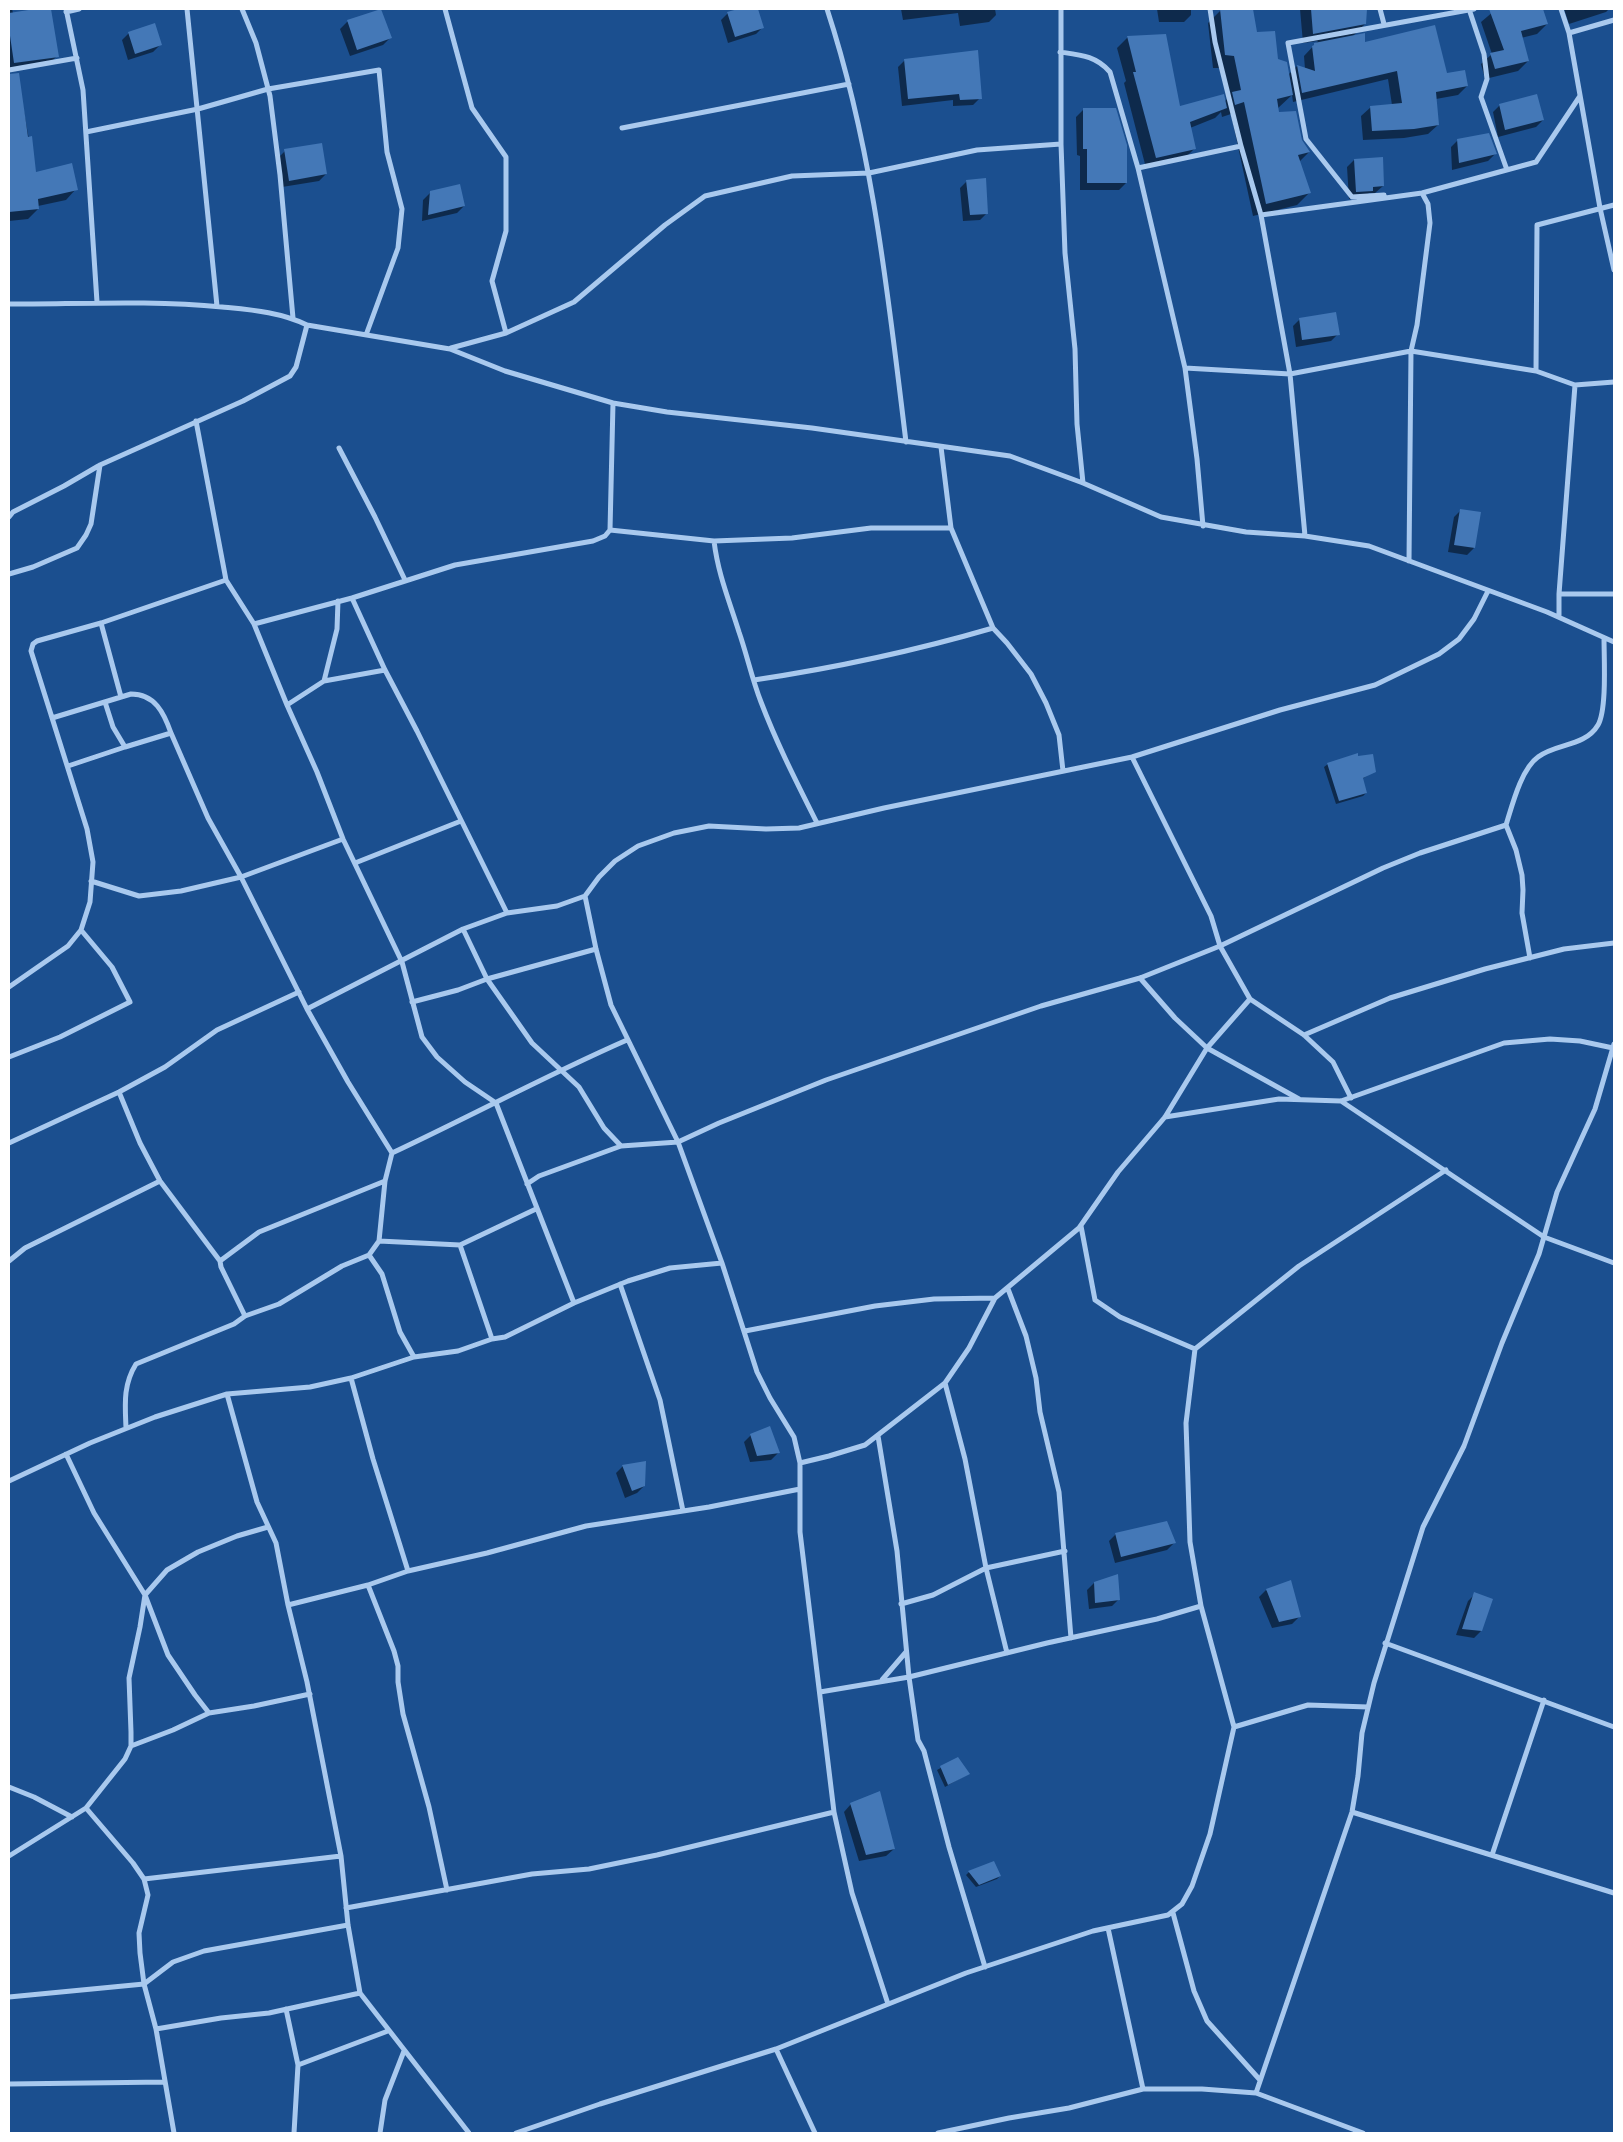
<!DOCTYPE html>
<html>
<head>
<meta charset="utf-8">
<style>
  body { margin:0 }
  #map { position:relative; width:1623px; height:2142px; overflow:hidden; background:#1b4f8f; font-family:Arial,sans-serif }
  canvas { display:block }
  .frame { position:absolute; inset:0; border:10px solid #fff; pointer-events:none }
</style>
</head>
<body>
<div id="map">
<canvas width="1623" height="2142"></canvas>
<div class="frame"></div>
</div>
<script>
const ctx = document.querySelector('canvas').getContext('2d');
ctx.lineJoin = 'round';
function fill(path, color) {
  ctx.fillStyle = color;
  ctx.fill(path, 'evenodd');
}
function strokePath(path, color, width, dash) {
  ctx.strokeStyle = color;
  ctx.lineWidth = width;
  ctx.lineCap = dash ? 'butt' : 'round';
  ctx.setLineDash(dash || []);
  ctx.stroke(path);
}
fill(new Path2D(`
  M9 9H12L13 13 50 9 57 56 48 65 9 71Z
  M742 9H756L763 27 756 34 728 43 721 20 728 13Z
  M901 9H995L996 15 989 22 960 26 958 13 903 20Z
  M1157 9H1191V15L1184 22H1159Z
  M1222 9H1252L1256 33 1288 75 1297 66 1305 69 1304 56 1318 41 1303 43 1300 9H1366L1365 24 1352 37 1363 44 1446 74 1467 86 1458 95 1436 99 1438 125 1428 134 1404 138 1363 140 1361 116 1371 107 1392 105 1388 79 1293 102 1292 95 1277 109 1278 113 1309 152 1299 162 1310 192 1297 205 1253 216 1231 114 1222 117 1221 112 1215 118 1190 128 1195 148 1184 159 1146 168 1124 83 1126 81 1117 48 1128 37 1179 108 1224 102 1228 98 1221 68H1213L1208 23Z
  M1493 9H1542L1547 24 1537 34 1521 38 1528 61 1518 71 1485 79 1481 64 1492 54 1481 22 1494 11Z
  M1564 9H1609L1606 12 1569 24Z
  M381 10 390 38 383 45 350 56 340 29 347 22Z
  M129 33 160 45 153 52 128 60 122 40Z
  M905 60 980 98 973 105 953 106V100L902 106 898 67Z
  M19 84 35 173 76 189 66 200 38 206V209L28 219 9 221V85Z
  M1500 105 1543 120 1536 127 1498 137 1493 112Z
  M1083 110 1126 183 1119 190H1080V156L1077 155 1076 117Z
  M1458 140 1495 154 1488 161 1452 170 1451 147Z
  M285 151 326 174 319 181 282 187 278 158Z
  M1354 160 1383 186 1375 193H1369L1365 198 1349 199 1347 167Z
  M967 181 987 213 980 220 963 221 960 188Z
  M430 193 464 206 457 213 422 221 423 200Z
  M1300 319 1338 334 1331 341 1296 347 1293 326Z
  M1461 510 1474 548 1467 555 1448 552 1454 517Z
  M1328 764 1375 771 1362 779 1366 793 1363 796 1336 804 1324 767Z
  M751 1435 778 1453 771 1460 750 1462 744 1442Z
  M623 1466 644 1486 637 1493 625 1498 616 1473Z
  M1116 1534 1174 1543 1167 1550 1115 1563 1109 1541Z
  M1094 1583 1119 1599 1112 1606 1089 1609 1087 1590Z
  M1266 1590 1299 1617 1292 1624 1272 1628 1259 1597Z
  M1475 1594 1481 1631 1474 1638 1456 1635 1468 1601Z
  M957 1759 968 1774 945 1787 937 1770Z
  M851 1804 894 1849 886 1856 859 1861 844 1812Z
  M969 1872 1000 1876 997 1879 976 1887 966 1875Z`), '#0007');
fill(new Path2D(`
  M35 9H51L59 57 14 63 9 29V13Z
  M381 9 392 38 357 50 347 20Z
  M738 9H758L764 28 735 37 727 12Z
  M1220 9H1253L1257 32 1275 31 1278 59 1287 62 1293 95 1277 99 1279 112 1296 111 1302 140 1310 152 1298 155 1311 193 1266 204 1244 102 1235 105 1232 92 1241 90 1234 56 1225 55Z
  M1311 9H1367L1366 24 1313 34Z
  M1489 9H1543L1548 24 1521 31 1529 61 1495 69 1490 53 1504 50Z
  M155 23 162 45 135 54 128 32Z
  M1435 25 1447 73 1465 70 1468 86 1436 92 1439 125 1414 129 1372 131 1370 106 1402 103 1397 71 1302 93 1297 65 1315 71 1312 46 1314 45V43L1365 33V42Z
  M1166 34 1180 106 1224 94 1227 108 1190 122 1196 149 1156 158 1133 72H1136L1127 36Z
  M978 50 982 99 960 100 959 94 908 99 904 59Z
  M19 73 28 137 32 136 36 172 72 163 78 190 38 199 39 209 9 212V74Z
  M1537 94 1544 120 1505 130 1499 104Z
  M1083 108H1116L1127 145V183H1087V149H1083Z
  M1489 133 1497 154 1459 163 1457 139Z
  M322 143 327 174 289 181 284 149Z
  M1383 157 1384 186 1373 187V191L1356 192 1354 159Z
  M986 178 988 214 970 215 966 180Z
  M460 184 465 206 428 215 430 191Z
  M1336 312 1340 335 1302 340 1299 318Z
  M1460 509 1481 512 1475 548 1454 545Z
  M1358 753V756L1373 754 1376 772 1363 778 1367 793 1339 801 1327 763Z
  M770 1426 780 1453 757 1456 750 1434Z
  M646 1461 645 1486 632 1491 622 1465Z
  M1167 1521 1176 1543 1121 1557 1115 1533Z
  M1118 1574 1120 1600 1095 1603 1094 1582Z
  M1291 1580 1301 1617 1279 1622 1266 1589Z
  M1474 1592 1493 1599 1482 1631 1462 1629Z
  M958 1757 970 1774 948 1785 940 1766Z
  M880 1791 895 1849 866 1855 850 1803Z
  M994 1861 1001 1876 979 1885 968 1871Z`), '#4478b7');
strokePath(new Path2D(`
  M66 9 83 90 97 302
  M187 9 217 306
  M242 9 256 43 270 96 280 175 293 318
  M445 9 472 108 506 157V231L492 281 506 333
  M827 9C873 149 888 296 906 442
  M1061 9V144L1065 253 1075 349 1077 424 1083 483
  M1210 9 1215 42 1241 146
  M1380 9 1384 24
  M1469 9 1484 54 1487 79 1481 97 1507 170
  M1561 9 1569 33 1600 208 1614 270
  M66 12 79 9
  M1569 33 1614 20
  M1060 52C1081 55 1096 56 1110 72L1138 168 1185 368 1197 459 1203 526
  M9 70 77 58
  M622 128 849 84
  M86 132 198 109 268 89 379 70 387 152 402 209 398 248 366 335
  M1138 168 1241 146 1261 215 1422 193 1536 162 1580 96
  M1384 195 1352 197 1306 139 1288 43 1474 9
  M1261 215 1290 374 1305 536
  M9 304C80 304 151 300 222 307 252 310 280 312 307 325L450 349 505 371 613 403 667 412 812 428 1010 456 1083 483 1161 517 1246 532 1305 536 1369 546 1547 612 1614 642
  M451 348 506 333 574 302 665 225 705 196 792 176 869 173 977 150 1061 144
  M1185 368 1290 374 1411 351 1536 371 1575 385 1614 382
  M1536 371 1537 225 1614 205
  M196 421 226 580 254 624 287 705 317 772 343 839 402 962 422 1037 437 1057 465 1082 496 1103 574 1303
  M941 447 951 528 993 628 1007 643 1031 674 1046 703 1059 735 1063 771
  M339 448 375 517 405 580
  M9 517 13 512 64 486 100 465 243 401 290 376 296 367 307 325
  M610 530 714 541 792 538 871 528H951
  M714 541C718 574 729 600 739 632 747 655 752 679 761 702 777 744 797 783 817 823
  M1409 561 1411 351 1417 325 1430 223 1428 204 1422 193
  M9 574 33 567 77 548 86 535 91 524 100 465
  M1559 594H1614
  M352 598 385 670 417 731 507 913
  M1559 617V594L1575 385
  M101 623 121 697
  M254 624 352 598 455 565 593 541 605 536 610 530 613 403
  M754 680C835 668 914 651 993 628
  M324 681 337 629 338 601
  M105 702 113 727 125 747 171 733 208 818 241 877 307 1009 348 1082 392 1153 385 1181 379 1241 369 1255 342 1266 279 1304 245 1316 234 1324 136 1364C123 1385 125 1404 126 1428
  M287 705 324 681 385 670
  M52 718 131 694C155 694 164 713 171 733
  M1132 757 1211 916 1220 946 1250 999 1304 1035 1333 1062 1351 1098
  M68 766 125 747
  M355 863 461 821
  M91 881 139 896 181 891 241 877 343 839
  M585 896 596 949 611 1005 678 1142 722 1263 757 1372 770 1398 794 1437 800 1463V1532L834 1812 852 1893 888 2004
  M463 929 487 979 532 1043 579 1087 604 1128 621 1146
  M1530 958 1522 913 1523 890 1522 875 1516 850 1506 825C1512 806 1521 769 1538 757 1556 743 1585 747 1598 725 1607 709 1604 659 1604 638
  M1140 978 1175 1018 1207 1048 1299 1099
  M9 987 68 946 81 930 90 902 93 862 87 829 31 651 33 644 37 641 101 623 226 580
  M412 1002 458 990 487 979 596 949
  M307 1009 463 929 507 913 557 906 585 896 599 877 615 861 638 846 674 833 709 826 766 829 799 828 884 808 1132 757 1280 710 1375 685 1439 654 1459 639 1474 619 1488 591
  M1304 1035 1390 998 1485 969 1564 949 1614 943
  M9 1057 60 1037 130 1002 112 967 81 930
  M119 1092 140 1143 160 1181 220 1261 221 1267 245 1316
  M1341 1101 1544 1237 1614 1263
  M1165 1117 1279 1099 1341 1101 1504 1043 1550 1039 1580 1041 1613 1048
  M9 1143 119 1092 165 1067 217 1030 299 992
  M392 1153C471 1116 547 1075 627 1040
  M527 1184 539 1176 621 1146 678 1142 719 1123 826 1080 1041 1006 1140 978 1220 946 1383 868 1420 853 1506 825
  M1081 1226 1095 1300 1120 1317 1195 1349
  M379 1241 460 1245 536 1209
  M460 1245 492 1339
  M369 1255 382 1274 400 1332 414 1357
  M9 1261 25 1248 160 1181
  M220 1261 259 1232 385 1181
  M620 1284 660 1400 683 1511
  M1008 1289 1026 1336 1036 1378 1040 1412 1059 1492 1071 1638
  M745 1331 875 1306 934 1299 995 1298
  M351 1378 373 1459 408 1571
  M945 1383 965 1459 986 1568 1007 1653
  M227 1394 257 1502 276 1543 288 1605 307 1682 341 1856 348 1925 360 1993 469 2133
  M878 1436 897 1551 909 1677 918 1740 924 1751 949 1847 985 1967
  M66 1454 94 1513 145 1595 168 1655 195 1695 209 1713
  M800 1463 829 1456 865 1445 945 1383 969 1348 995 1298 1079 1228 1118 1172 1165 1117 1207 1048 1250 999
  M9 1481 90 1443 155 1417 227 1394 310 1387 351 1378 414 1357 458 1351 492 1339 505 1337 574 1303 628 1281 670 1268 722 1263
  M368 1585 394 1651 398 1666V1682L403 1714 429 1807 447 1890
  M901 1604 933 1595 986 1568 1065 1551
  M288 1605 368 1585 408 1571 487 1553 586 1526 709 1507 800 1489
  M1385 1643 1614 1727
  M882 1680 906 1652
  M820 1692 909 1677 1047 1643 1157 1619 1201 1606
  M1234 1727 1308 1705 1368 1707
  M131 1746 173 1730 209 1713 254 1706 310 1694
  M9 1787 34 1797 72 1817
  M86 1808 133 1863 144 1879 148 1895 139 1933 140 1953 144 1984 156 2029 174 2133
  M1352 1812 1614 1893
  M1492 1855 1544 1700
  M9 1856 86 1808 125 1759 131 1746V1732L129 1678 140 1627 145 1595 167 1570 198 1552 237 1536 268 1527
  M144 1879 341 1856
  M346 1908 532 1874 589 1869 657 1855 834 1812
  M1173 1913 1194 1991 1207 2021 1260 2080
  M1108 1928 1143 2089
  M9 1997 144 1984 173 1962 204 1951 348 1925
  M286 2009 298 2065 294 2133
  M156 2029 221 2018 269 2013 360 1993
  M776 2049 815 2133
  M298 2065 388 2031
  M9 2084 165 2082
  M1256 2093 1352 1812 1358 1776 1362 1733 1374 1683 1423 1527 1464 1446 1502 1343 1539 1254 1557 1192 1595 1109 1614 1044
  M380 2133 385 2100 404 2051
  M516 2133 600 2104 776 2049 966 1973 1093 1931 1168 1915 1182 1904 1192 1886 1210 1834 1234 1727 1201 1606 1190 1542 1186 1423 1195 1349 1299 1266 1446 1170
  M938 2133 1009 2118 1069 2108 1143 2089H1202L1256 2093 1363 2133`), '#a9c9ee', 5);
</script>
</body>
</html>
